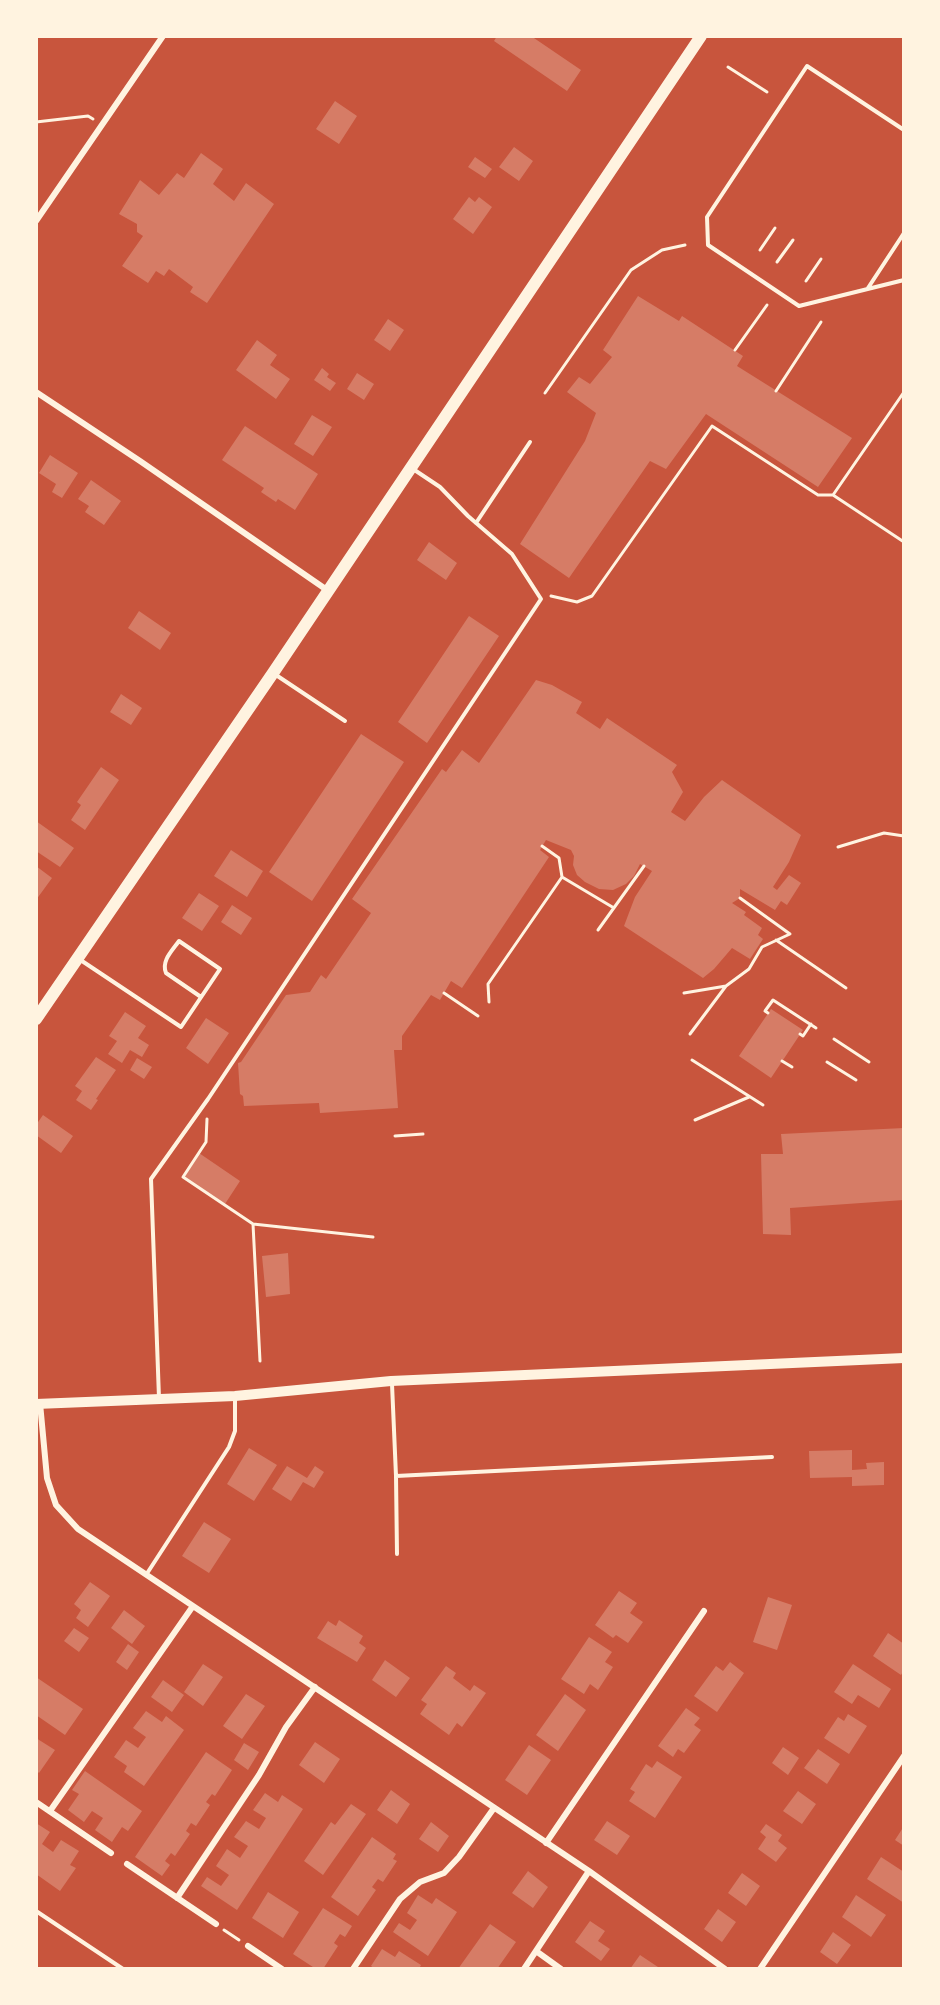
<!DOCTYPE html>
<html>
<head>
<meta charset="utf-8">
<style>
  body { margin:0 }
  #map { position:relative; width:940px; height:2005px; overflow:hidden; background:#c8553d; font-family:"IBM Plex Sans",sans-serif }
  canvas { display:block }
  .frame { position:absolute; inset:0; border:38px solid #fff3e0; pointer-events:none }
</style>
</head>
<body>
<div id="map">
<canvas width="940" height="2005"></canvas>
<div class="frame"></div>
</div>
<script>
const ctx = document.querySelector('canvas').getContext('2d');
ctx.lineJoin = 'round';
function fill(path, color) {
  ctx.fillStyle = color;
  ctx.fill(path, 'evenodd');
}
function strokePath(path, color, width, dash) {
  ctx.strokeStyle = color;
  ctx.lineWidth = width;
  ctx.lineCap = dash ? 'butt' : 'round';
  ctx.setLineDash(dash || []);
  ctx.stroke(path);
}
fill(new Path2D(`
  M497 36H531L581 70 567 91 494 41Z
  M335 101 357 116 339 144 316 129Z
  M514 147 533 161 519 181 499 167Z
  M201 153 223 169 213 184 234 201 246 183 274 204 207 303 190 292 193 287 169 269 164 276 156 271 148 283 122 266 143 236 137 232V224L119 214 140 180 159 195 177 173 184 178Z
  M475 157 492 169 485 178 468 167Z
  M469 197 475 202 479 197 492 207 473 234 453 219Z
  M638 296 679 321 682 316 743 356 737 366 852 438 818 487 706 414 666 469 650 461 569 578 520 544 585 441 596 413 567 392 579 377 590 384 612 357 603 350Z
  M388 319 404 330 390 351 374 340Z
  M257 340 277 355 270 365 290 379 276 399 236 370Z
  M322 368 329 374 327 377 336 383 330 391 314 380Z
  M357 373 374 384 364 400 347 389Z
  M312 415 332 427 313 456 294 444Z
  M245 426 318 474 295 510 278 499 276 502 261 492 264 488 222 460Z
  M50 455 78 473 62 498 52 492 56 484 39 473Z
  M91 480 121 501 104 525 85 512 89 506 78 499Z
  M429 542 457 563 446 580 417 560Z
  M139 611 171 633 160 650 128 628Z
  M469 616 499 636 427 743 398 722Z
  M536 680 552 685 582 702 576 713 600 729 607 718 677 765 672 772 683 792 671 812 685 821 704 797 722 780 801 835 789 862 773 887 777 890 789 875 801 883 787 905 781 901 775 910 740 889V898L732 903 746 912 744 915 762 928 758 935 763 939 750 959 732 948 714 969 703 978 624 926 635 897 652 871 640 864 634 876 626 884 613 890 599 889 585 882 577 875 573 865 574 856 571 850 546 840 540 850 549 857 462 988 451 981 440 1000 431 995 402 1036V1050H394L398 1108 320 1113 319 1103 244 1106 243 1096 240 1094 238 1063 241 1062 286 995 310 992 321 975 326 979 371 913 352 899 442 769 446 772 462 750 479 763Z
  M121 694 142 708 131 725 110 712Z
  M361 734 404 762 312 901 269 872Z
  M101 767 119 780 85 830 71 820 81 805 77 802Z
  M36 821 74 848 60 867 36 851Z
  M231 850 263 871 247 897 214 876Z
  M36 866 52 878 36 900Z
  M199 893 219 906 202 931 182 918Z
  M232 905 252 918 241 935 221 922Z
  M771 1009 803 1030 771 1078 739 1056Z
  M125 1012 146 1026 138 1038 149 1045 142 1057 130 1050 122 1063 108 1054 117 1041 109 1036Z
  M206 1018 229 1033 208 1064 186 1048Z
  M96 1057 116 1070 96 1099 98 1100 91 1110 76 1100 82 1091 75 1086Z
  M137 1058 152 1067 144 1079 130 1070Z
  M43 1115 73 1136 61 1153 36 1135V1125Z
  M904 1128V1200L790 1208 791 1235 763 1234 761 1154H783L781 1134Z
  M199 1153 240 1181 225 1204 183 1177Z
  M288 1253 290 1294 266 1297 262 1256Z
  M249 1448 277 1465 254 1501 227 1484Z
  M852 1450V1470L867 1469 866 1463 884 1462V1485L852 1486V1477L810 1478 809 1451Z
  M287 1466 307 1478 315 1466 324 1472 314 1488 303 1482 291 1501 272 1489Z
  M204 1522 231 1539 209 1573 182 1556Z
  M90 1582 110 1596 88 1627 76 1618 81 1610 74 1604Z
  M619 1591 637 1603 630 1613 643 1622 628 1643 616 1635 613 1638 595 1625Z
  M768 1597 792 1605 777 1650 753 1642Z
  M124 1610 145 1626 132 1644 111 1628Z
  M339 1620 363 1636 359 1643 366 1648 357 1662 317 1638 328 1621 336 1626Z
  M74 1628 89 1638 79 1652 64 1641Z
  M888 1633 904 1644V1670L901 1675 873 1656Z
  M589 1637 612 1652 605 1662 613 1667 598 1690 590 1684 584 1694 561 1679Z
  M128 1644 139 1652 127 1670 116 1662Z
  M385 1660 410 1678 396 1697 372 1680Z
  M730 1662 744 1673 717 1712 694 1696 716 1666 723 1671Z
  M203 1664 223 1677 203 1706 184 1692Z
  M853 1664 891 1689 879 1708 858 1695 852 1704 834 1692Z
  M446 1666 456 1673 453 1678 470 1691 474 1685 486 1693 462 1727 457 1723 449 1735 420 1714 427 1704 421 1700Z
  M36 1677 83 1709 65 1735 36 1715Z
  M163 1680 184 1695 172 1712 151 1697Z
  M246 1694 265 1706 242 1739 223 1726Z
  M565 1694 586 1710 558 1751 536 1735Z
  M686 1708 700 1718 694 1725 701 1730 684 1753 678 1749 673 1757 658 1746Z
  M146 1711 162 1722 166 1716 184 1730 144 1786 124 1772 127 1766 114 1757 126 1740 138 1748 146 1737 133 1728Z
  M848 1714 867 1726 849 1754 824 1738 838 1717 844 1721Z
  M36 1738 55 1750 39 1773 36 1770Z
  M315 1742 340 1759 324 1783 299 1765Z
  M244 1743 259 1752 248 1770 234 1760Z
  M529 1745 551 1760 527 1795 505 1780Z
  M783 1747 799 1758 788 1775 772 1763Z
  M818 1749 840 1764 827 1784 804 1768Z
  M206 1752 232 1770 215 1796 212 1794 206 1802 210 1805 196 1826 191 1823 186 1831 190 1834 175 1856 171 1853 165 1861 170 1865 162 1876 135 1857Z
  M657 1761 682 1777 655 1818 629 1801 635 1792 630 1789 646 1764 652 1768Z
  M85 1771 142 1811 128 1831 122 1827 112 1842 95 1830 103 1818 92 1811 84 1822 68 1810 79 1794 72 1790Z
  M391 1790 410 1804 397 1824 377 1810Z
  M798 1791 816 1804 802 1824 783 1811Z
  M265 1793 278 1802 282 1795 303 1809 237 1910 201 1886 207 1877 221 1886 229 1875 216 1866 227 1849 240 1858 248 1846 234 1837 246 1821 259 1829 266 1818 253 1810Z
  M351 1804 366 1814 323 1875 304 1861 331 1822 335 1825Z
  M607 1821 630 1836 617 1855 594 1840Z
  M431 1822 449 1836 438 1852 419 1839Z
  M36 1823 50 1832 42 1844 53 1852 61 1840 79 1851 70 1865 76 1868 60 1891 36 1874Z
  M766 1824 782 1835 778 1841 787 1848 776 1862 758 1849 766 1837 760 1832Z
  M904 1826V1846L895 1840Z
  M372 1837 396 1854 393 1859 397 1861 383 1882 378 1879 372 1887 376 1890 358 1916 331 1897Z
  M881 1857 904 1872V1903L867 1879Z
  M528 1871 548 1887 533 1908 512 1893Z
  M742 1873 760 1886 746 1906 728 1893Z
  M268 1892 299 1912 283 1938 252 1918Z
  M418 1895 432 1904 436 1898 457 1912 428 1956 393 1932 399 1923 410 1930 417 1920 407 1913Z
  M856 1895 886 1915 871 1937 842 1917Z
  M323 1908 352 1926 345 1937 340 1934 334 1943 338 1946 323 1969H316L293 1954Z
  M718 1909 736 1922 722 1942 704 1929Z
  M590 1921 605 1931 598 1941 610 1949 601 1961 575 1942Z
  M490 1924 516 1942 497 1969H458Z
  M833 1932 851 1945 837 1964 820 1952Z
  M382 1949 395 1957 399 1951 421 1965 419 1969H375L371 1966Z
  M640 1955 661 1969H630Z`), '#d67c66');
strokePath(new Path2D(`
  M728 67 767 92
  M36 122 88 116 93 119
  M760 250 775 228
  M777 262 793 240
  M806 281 821 259
  M735 350 767 305
  M776 391 821 322
  M545 393 631 270 662 250 685 245
  M833 495 904 392
  M551 596 577 602 592 596 712 426 818 495H833L904 542
  M838 847 884 833 904 836
  M562 877 614 908
  M598 930 644 866
  M776 940 846 988
  M444 993 478 1016
  M684 993 726 986
  M489 1002 488 984 562 877 559 858 542 846
  M768 1013 765 1011 773 1000 816 1028
  M690 1034 726 986 749 969 762 947 790 934 740 898
  M800 1034 803 1036 811 1024
  M834 1039 869 1062
  M692 1060 763 1105
  M782 1061 792 1067
  M827 1062 856 1080
  M207 1119 206 1142 183 1177 253 1224 260 1361
  M695 1120 749 1097
  M395 1136 423 1134
  M253 1224 373 1237
  M224 1930 239 1940`), '#fff3e0', 3);
strokePath(new Path2D(`
  M904 130 807 66 707 217 708 245 799 306 904 280
  M868 288 904 233
  M476 523 530 442
  M276 675 345 721
  M79 959 181 1027 220 969 179 941C172 951 161 961 166 973L201 997
  M392 1384 396 1476
  M159 1398 151 1179 208 1099 541 599 512 554 468 516 440 487 413 469
  M397 1554 396 1476 772 1457
  M146 1575 229 1447 235 1431V1397
  M36 1911 123 1969`), '#fff3e0', 4);
strokePath(new Path2D(`
  M36 221 163 36
  M36 392 140 461 327 590
  M40 1403 47 1478 56 1505 78 1529 589 1871 725 1969
  M36 1802 111 1853
  M50 1811 193 1606
  M546 1843 704 1611
  M127 1864 216 1924
  M177 1898 259 1775 286 1727 315 1687
  M248 1946 282 1969
  M536 1951 561 1969
  M353 1969 400 1899 420 1882 444 1873 459 1857 494 1808
  M524 1969 589 1871
  M760 1969 904 1756`), '#fff3e0', 6);
strokePath(new Path2D(`
  M36 1404 235 1396 391 1381 904 1358`), '#fff3e0', 10);
strokePath(new Path2D(`
  M36 1019 273 673 701 36`), '#fff3e0', 12);
</script>
</body>
</html>
